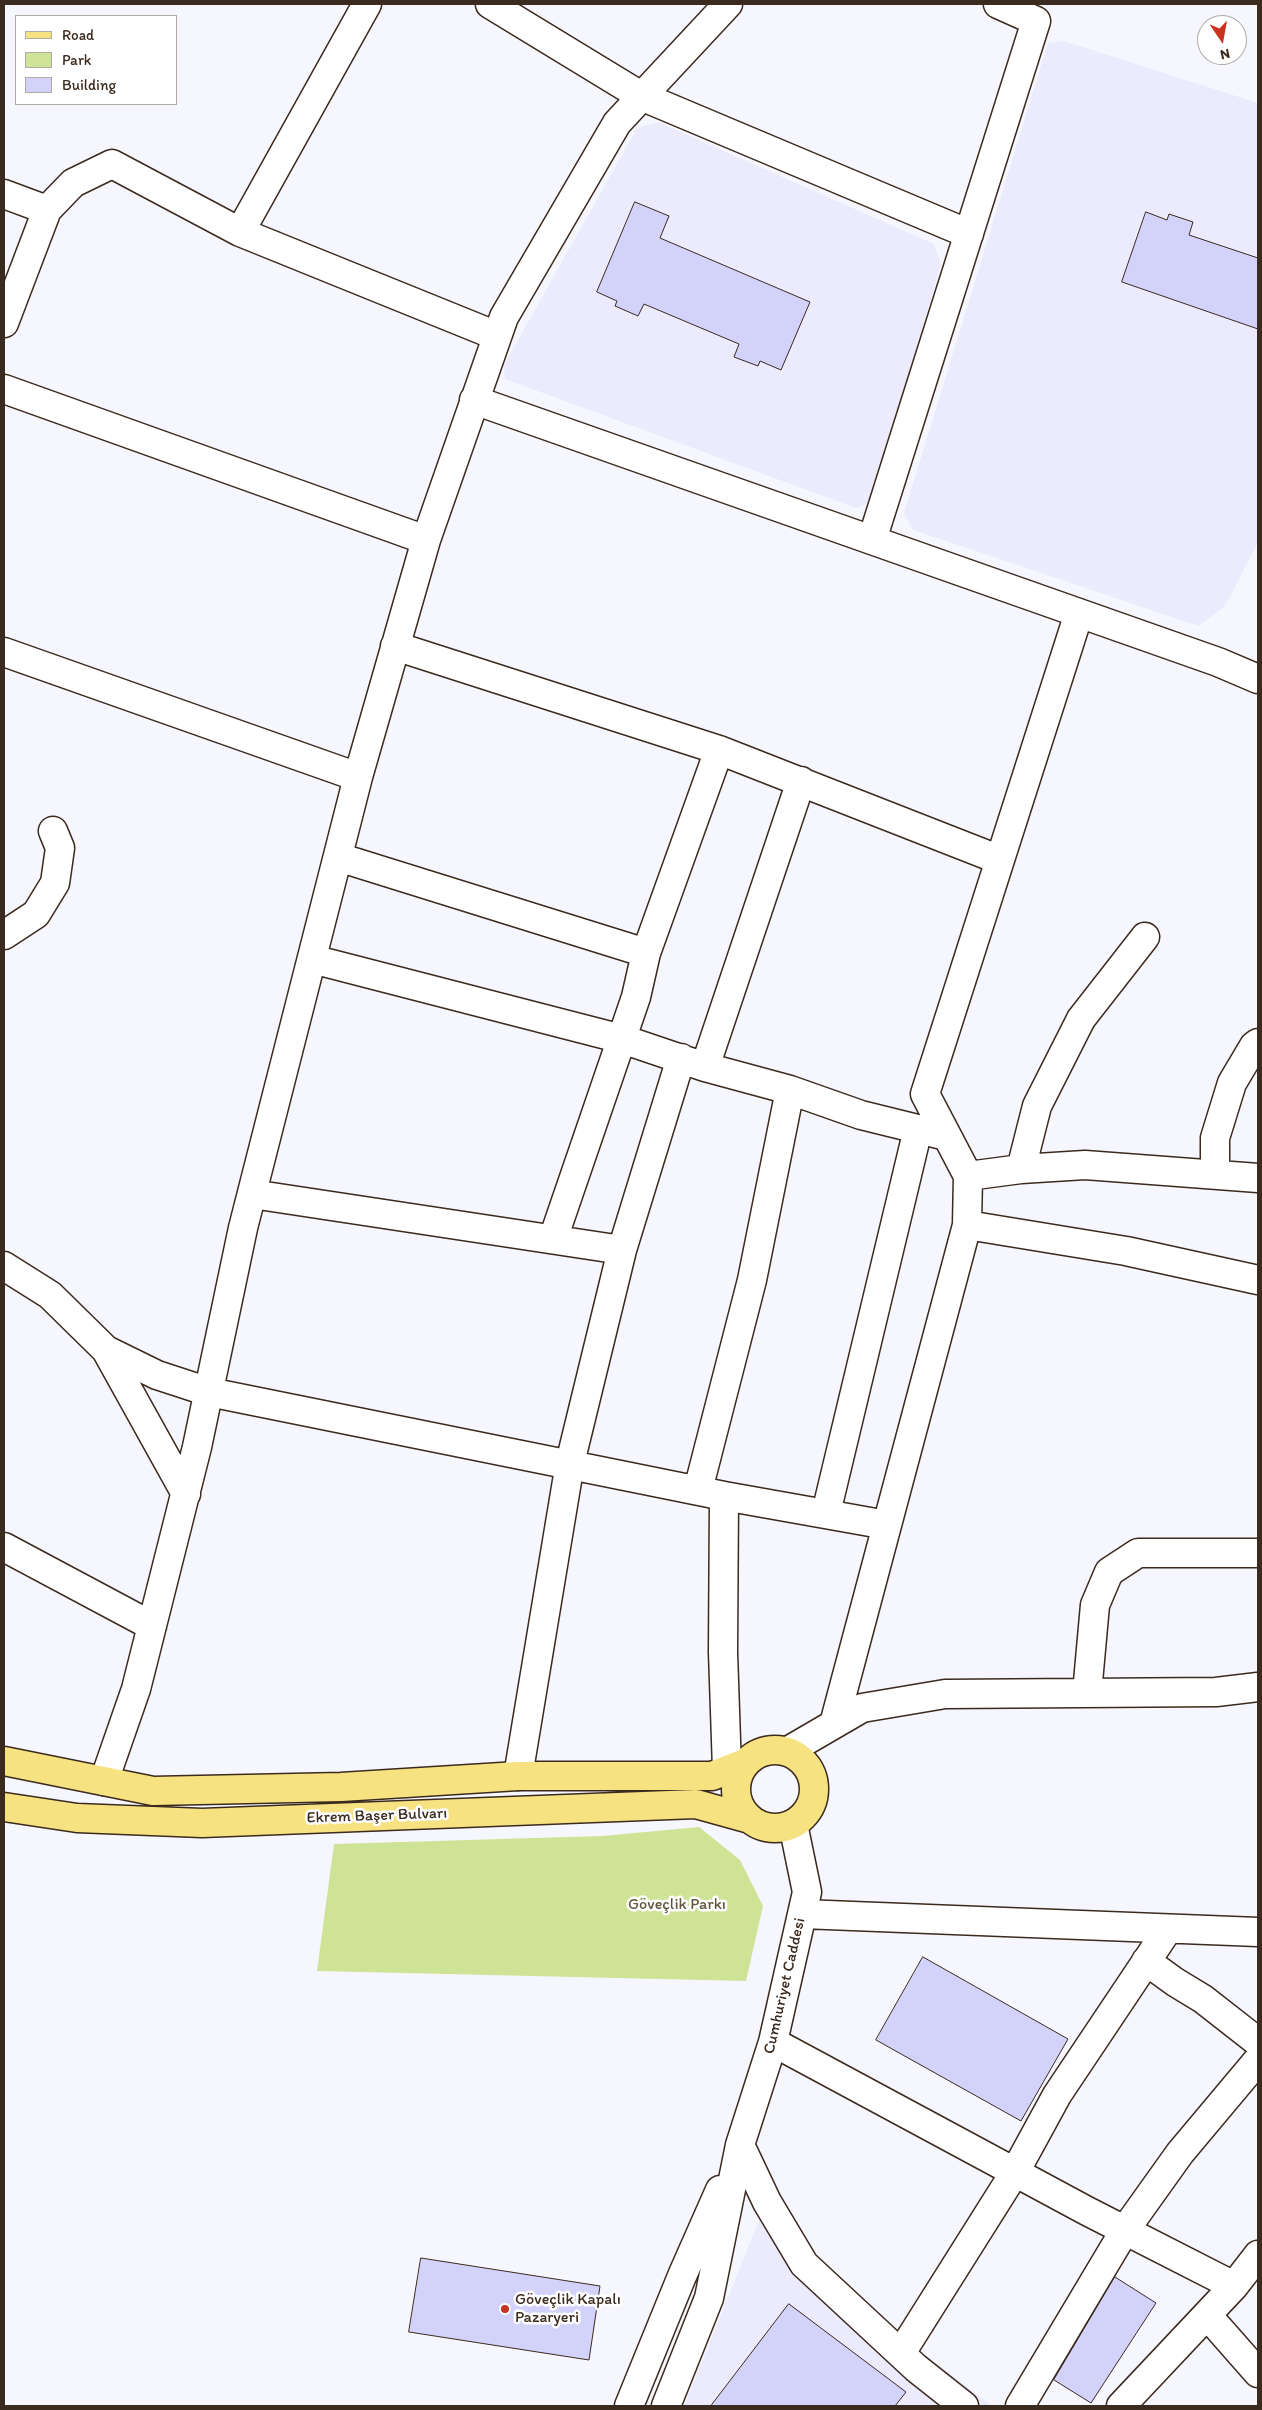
<!DOCTYPE html>
<html>
<head>
<meta charset="utf-8">
<style>
  body { margin:0 }
  #map { position:relative; width:1262px; height:2410px; overflow:hidden; background:#f6f6fe; font-family:Itim,sans-serif }
  canvas { display:block }
  .frame { position:absolute; inset:0; border:5px solid #3b2a1e; pointer-events:none }
  .legend { position:absolute; left:15px; top:15px; width:162px; height:90px; box-sizing:border-box; background:#fff; border:1px solid #b1aaa5; margin:0; padding:6px 9px; list-style:none; font-size:15px; color:#3b2a1e }
  .legend li { display:flex; align-items:center; gap:10px; height:25px }
  .legend b { width:25px; border:1px solid #b1aaa5 }
  .north { position:absolute; left:1197px; top:15px; width:50px; height:50px; box-sizing:border-box; background:#fff; border:1px solid #b1aaa5; border-radius:50%; rotate:168deg; font-size:14px; font-weight:700; line-height:20px; text-align:center; color:#3b2a1e }
  .north::after { content:''; display:block; margin:auto; width:18px; height:22px; background:#c8321e; clip-path:polygon(50% 0,100% 100%,50% 72%,0 100%) }
</style>
</head>
<body>
<div id="map">
<canvas width="1262" height="2410"></canvas>
<div class="frame"></div>
<ul class="legend">
<li><b style="height:6px;background:#f7e281"></b>Road</li>
<li><b style="height:14px;background:#cfe397"></b>Park</li>
<li><b style="height:14px;background:#d3d2fb"></b>Building</li>
</ul>
<div class="north">N</div>
</div>
<script>
const ctx = document.querySelector('canvas').getContext('2d');
ctx.lineJoin = 'round';
function fill(path, color) {
  ctx.fillStyle = color;
  ctx.fill(path, 'evenodd');
}
function strokePath(path, color, width, dash) {
  ctx.strokeStyle = color;
  ctx.lineWidth = width;
  ctx.lineCap = dash ? 'butt' : 'round';
  ctx.setLineDash(dash || []);
  ctx.stroke(path);
}
function drawText(font, color, halo, rows, align = 'center') {
  ctx.font = font + ' Itim,sans-serif';
  ctx.lineWidth = 5;
  ctx.setLineDash([]);
  ctx.textBaseline = 'middle';
  ctx.strokeStyle = halo;
  ctx.fillStyle = color;
  for (const [text, x, y, turn = 0] of rows) {
    ctx.save();
    ctx.translate(x, y);
    ctx.rotate((+turn || 0) * Math.PI / 180);
    ctx.textAlign = isNaN(turn) ? turn : align;
    if (halo) ctx.strokeText(text, 0, 0);
    ctx.fillText(text, 0, 0);
    ctx.restore();
  }
}
fill(new Path2D(`
  M1064 41 1258 103V542L1225 606 1199 626 913 530 904 513 1048 43Z
  M658 122 934 244 941 264 872 501 856 508 505 379 504 365 637 128Z
  M770 2193 841 2291 992 2406H684Z`), '#ecebfd');
fill(new Path2D(`
  M699 1827 740 1860 763 1906 746 1981 317 1971 334 1844 602 1836Z`), '#cfe397');
const building = new Path2D(`
  M635 202 669 216 660 238 810 302 781 370 760 361 758 366 734 357 739 344 644 304 638 316 615 306 617 301 597 292Z
  M1146 212 1167 220 1169 214 1193 222 1189 235 1258 258V329L1122 282Z
  M923 1957 1068 2039 1021 2121 876 2040Z
  M421 2258 600 2286 589 2360 409 2332Z
  M1115 2277 1156 2303 1091 2403 1054 2380Z
  M789 2304 906 2392 895 2406H711Z`);
fill(building, '#d3d2fb');
strokePath(building, '#3b2a1e', 1);
const minor = new Path2D(`
  M490 4 641 96 969 234
  M4 194 47 210
  M240 232 367 4
  M4 323 47 210 73 183 112 164 240 232 497 336
  M4 389 426 540
  M474 400 1218 662 1258 679
  M872 540 1036 21 998 4
  M395 646 719 750 1000 860
  M4 652 358 777
  M338 857 646 953
  M4 935 36 914 55 883 60 848 53 831
  M312 959 622 1039 705 1067 790 1090 861 1115 946 1136
  M705 1067 801 781
  M1021 1169 1085 1165 1258 1178
  M1215 1174V1138L1232 1083 1254 1046 1258 1043
  M968 1176 1021 1169 1037 1106 1081 1019 1145 937
  M252 1194 622 1250
  M967 1225 1126 1251 1258 1280
  M553 1239 636 997 646 953 719 750
  M4 1266 50 1295 106 1350 186 1494
  M106 1350 157 1375 209 1392 724 1496 887 1525
  M698 1490 752 1280 790 1090
  M724 1496 723 1652 727 1770
  M826 1513 918 1129
  M4 1547 152 1626
  M1087 1693 1095 1605 1109 1572 1138 1553H1258
  M834 1724 967 1225 968 1176 925 1094 1079 613
  M788 1751 862 1708 945 1694 1216 1692 1258 1687
  M518 1776 570 1463 622 1250 681 1058
  M104 1781 136 1689 197 1447 243 1228 358 777 426 540 504 317 617 123 728 4
  M802 1914 1258 1932
  M1146 1961 1175 1982 1203 1999 1258 2042
  M773 2042 1087 2211 1234 2286
  M740 2145 767 2202 804 2264 916 2368 964 2406
  M1207 2315 1258 2373
  M901 2353 1015 2172 1057 2095 1168 1929
  M629 2406 682 2276 720 2190
  M666 2406 709 2298 740 2145 773 2042 807 1892 793 1824
  M1020 2406 1125 2230 1180 2153 1258 2060
  M1121 2406 1234 2286 1258 2255`);
const major = new Path2D(`
  M736 1789a39 39 0 1 1 78 0a39 39 0 1 1-78 0Z
  M4 1761 153 1791 341 1787 518 1776H712L745 1763
  M4 1807 77 1818 202 1823 696 1804 750 1819`);
strokePath(minor, '#3b2a1e', 31);
strokePath(major, '#3b2a1e', 31);
strokePath(minor, '#fff', 28);
strokePath(major, '#f7e281', 28);
for (const [x, y, r, color] of [
  [505,2309,5,"#c8321e"]
]) {
  const dot = new Path2D();
  dot.arc(x, y, r, 0, 2 * Math.PI);
  ctx.fillStyle = color;
  ctx.fill(dot);
  strokePath(dot, '#fff', 2);
}
drawText('16px', '#3b2a1e', '#fff', [
  ["Ekrem Başer Bulvarı",377,1816,-2],
  ["Cumhuriyet Caddesi",785,1986,-77]
]);
drawText('16px', '#60583c', '#fff', [
  ["Göveçlik Parkı",677,1905]
]);
drawText('16px', '#3b2a1e', '#fff', [
  ["Göveçlik Kapalı",515,2300],
  ["Pazaryeri",515,2318]
], 'left');
</script>
</body>
</html>
